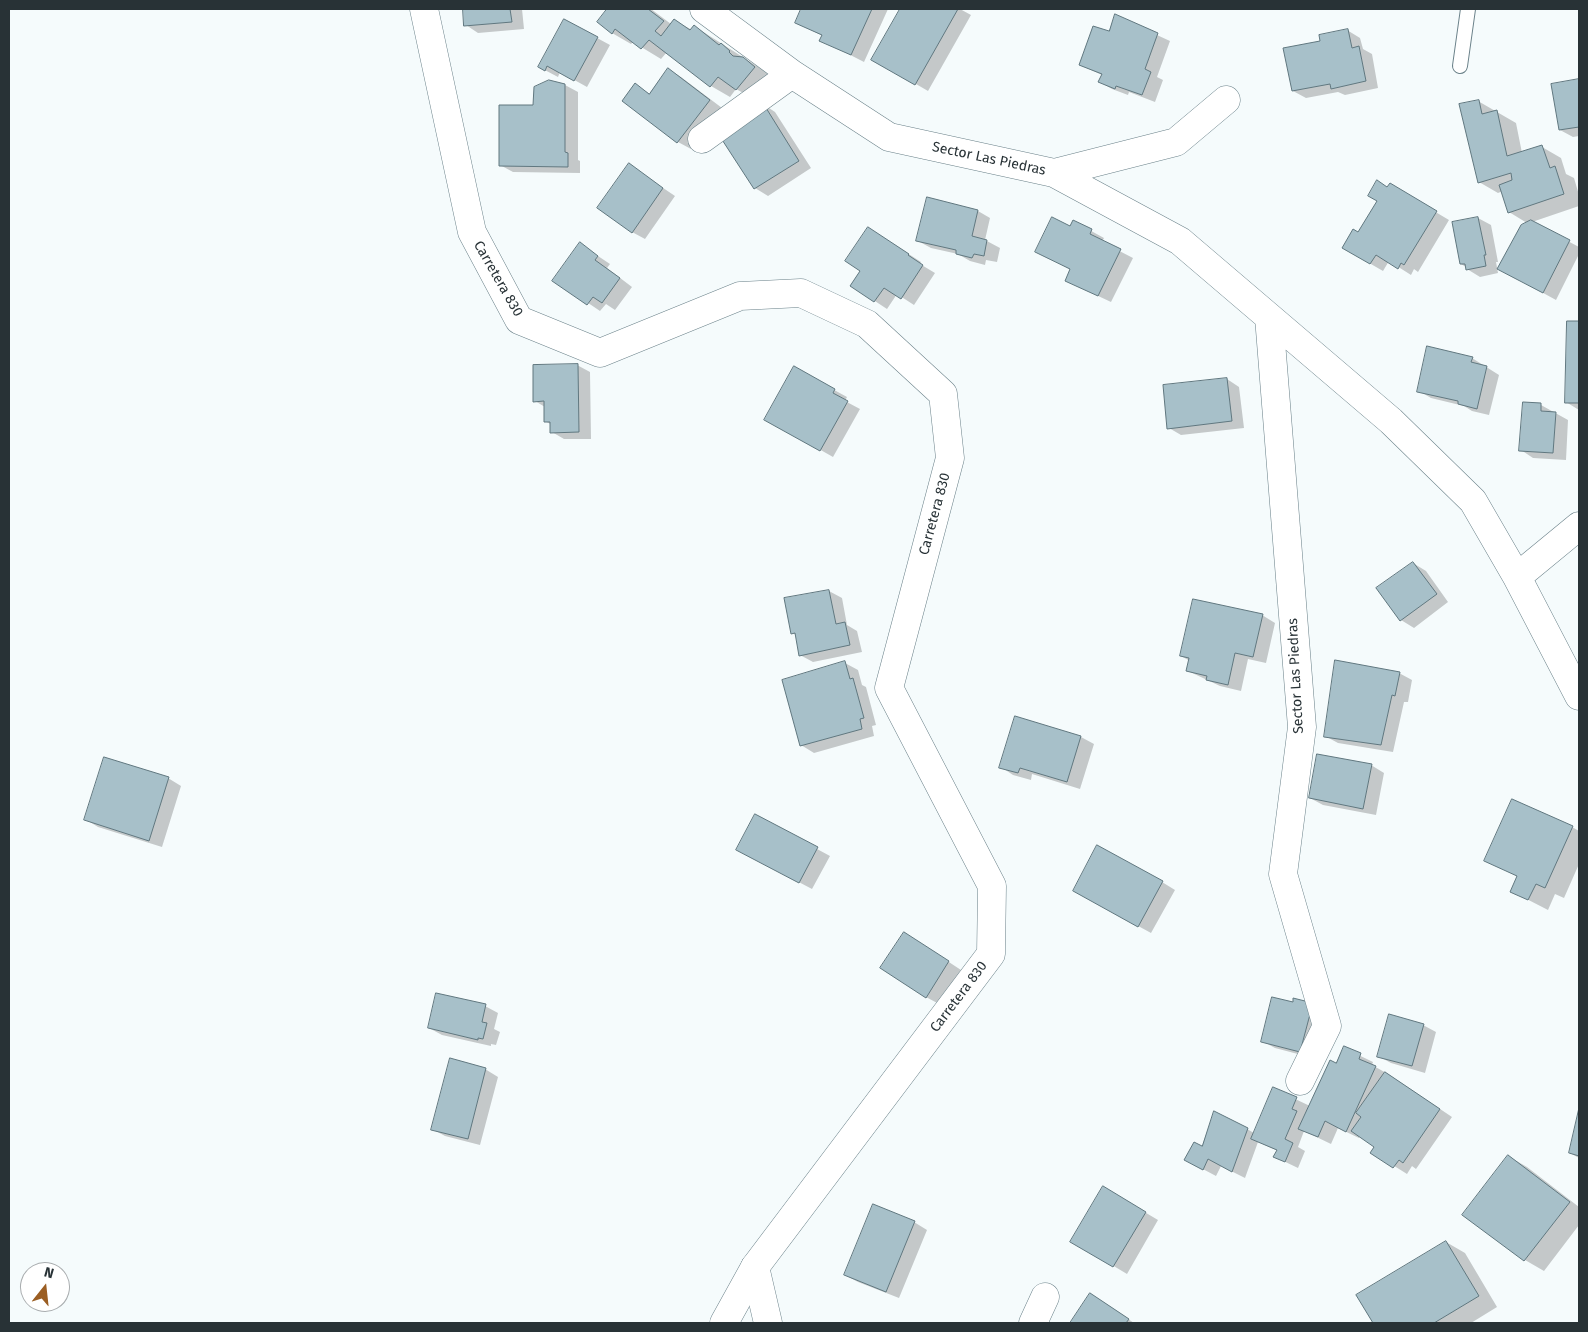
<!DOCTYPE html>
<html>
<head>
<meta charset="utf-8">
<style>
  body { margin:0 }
  #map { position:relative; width:1588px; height:1332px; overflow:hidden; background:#f5fbfc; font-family:"Fira Sans",sans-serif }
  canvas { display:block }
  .frame { position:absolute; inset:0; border:10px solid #283236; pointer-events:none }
  .north { position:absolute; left:20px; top:1262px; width:50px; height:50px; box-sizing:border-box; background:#fff; border:1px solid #a9adaf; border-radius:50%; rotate:16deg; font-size:14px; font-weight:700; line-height:20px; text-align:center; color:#283236 }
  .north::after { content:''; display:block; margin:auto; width:18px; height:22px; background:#9b5e23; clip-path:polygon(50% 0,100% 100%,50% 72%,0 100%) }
</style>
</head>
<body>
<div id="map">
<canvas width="1588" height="1332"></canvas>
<div class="frame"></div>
<div class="north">N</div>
</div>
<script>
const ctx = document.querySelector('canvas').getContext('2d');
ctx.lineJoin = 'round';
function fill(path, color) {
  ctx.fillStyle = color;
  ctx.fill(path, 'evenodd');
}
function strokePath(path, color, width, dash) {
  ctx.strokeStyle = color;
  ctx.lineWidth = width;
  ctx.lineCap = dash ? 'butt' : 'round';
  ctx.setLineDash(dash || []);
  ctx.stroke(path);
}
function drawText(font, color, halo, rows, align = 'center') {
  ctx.font = font + ' "Fira Sans",sans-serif';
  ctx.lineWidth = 5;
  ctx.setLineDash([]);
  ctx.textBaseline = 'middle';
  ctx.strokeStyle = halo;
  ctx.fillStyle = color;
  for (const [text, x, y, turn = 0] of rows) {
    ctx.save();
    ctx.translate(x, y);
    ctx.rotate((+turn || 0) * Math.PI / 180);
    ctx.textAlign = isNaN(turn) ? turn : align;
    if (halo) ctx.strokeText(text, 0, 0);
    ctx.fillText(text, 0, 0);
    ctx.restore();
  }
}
fill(new Path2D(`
  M464 9H522L524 29 478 33 466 25Z
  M608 9H651L671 24 674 20 692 30 694 26 763 70 773 78 756 100 736 89 730 97 711 86 667 52 661 59 633 42 631 44 612 33 598 22Z
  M803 9H888L864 62 821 40 823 36 796 23Z
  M901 9H960L971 15 928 91 873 59Z
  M564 20 610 45 587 87 560 72 558 77 539 67Z
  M1146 30 1170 41 1157 77 1163 80 1155 102 1129 92 1128 95 1112 89 1100 82 1102 75 1080 65 1110 33Z
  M1347 30 1360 38 1363 49 1372 54 1378 88 1345 95 1338 92 1306 98 1293 91 1321 42Z
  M668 69 681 77 722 108 691 149 678 142 623 101 636 85 650 94Z
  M1579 80V136L1573 137 1560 130 1552 85Z
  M565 85 578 92V160L580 161V173L513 172 500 165 535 106Z
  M1478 101 1516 123 1522 153 1542 147 1561 158 1566 174 1574 178 1579 195V206L1532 222 1579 247V254L1556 300 1512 276 1527 223 1509 212 1503 191 1498 193 1479 182Z
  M763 104 775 112 811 168 768 196 755 188Z
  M629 165 675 196 645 239 632 232Z
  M1390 185 1449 220 1418 272 1414 269 1411 275 1389 261 1383 271 1343 248 1359 234Z
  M978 211 990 218 985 240 1000 248 997 262 986 260 985 265 970 261 958 254 931 248 918 241Z
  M1478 218 1491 225 1498 262H1496L1498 273 1480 277 1467 269 1466 267 1461 264Z
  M1073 221 1104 238 1102 242 1133 258 1111 302 1079 287 1071 270 1050 259Z
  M881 236 921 262 920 264 935 273 914 305 897 294 887 309 852 286Z
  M580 244 610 264 607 268 632 287 615 310 606 304 600 311 554 280Z
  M1568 322H1579V410L1566 402Z
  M1472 358 1499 375 1489 415 1472 411 1464 406 1431 398 1419 391Z
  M577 365 590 372 591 439H564L552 432V425L545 421V407L535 401Z
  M794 368 847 397 845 401 860 409 833 457 766 419Z
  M1227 379 1239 387 1244 428 1181 435 1169 428Z
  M1541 405 1568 420 1566 460 1533 458 1521 450Z
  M1413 563 1426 571 1448 602 1414 628 1401 620Z
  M829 591 842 598 847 625 857 631 862 652 813 662 800 655 797 636 793 633Z
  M1262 615 1275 623 1266 663 1248 659 1241 691 1220 686 1188 671 1190 661 1181 656Z
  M845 663 858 670 862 685 866 687 876 725 872 726 874 736 814 753 801 745Z
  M1399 673 1412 680 1408 702H1404L1393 752 1338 743 1325 736Z
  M1016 717 1081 737 1094 744 1080 789 1032 774 1031 780 1013 775 1001 767Z
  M1371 765 1384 773 1376 815 1323 805 1310 798Z
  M168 778 181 786 162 847 98 827 85 819Z
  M756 816 830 856 812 889 751 857Z
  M1572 827 1579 831V864L1564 898 1555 894 1548 910 1511 891 1518 877 1486 860Z
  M1162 882 1175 890 1151 933 1087 898Z
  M917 941 961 970 939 1004 926 997Z
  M1312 1004 1313 1058 1275 1048 1262 1041Z
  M485 1006 498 1013 494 1029 500 1032 496 1045 491 1044V1046L442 1035 429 1028Z
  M1423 1025 1436 1032 1425 1073 1391 1063 1378 1056Z
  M1344 1048 1373 1062 1372 1065 1388 1074 1452 1117 1416 1169 1412 1166 1407 1174 1372 1152 1376 1146 1360 1136 1359 1138 1338 1128 1331 1144 1304 1131 1298 1147 1305 1151 1298 1168 1275 1157 1278 1151 1258 1142 1245 1178 1221 1166 1216 1176 1199 1167 1203 1148 1247 1129 1254 1133 1274 1089 1310 1106 1336 1064Z
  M485 1069 498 1077 480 1145 445 1136 432 1129Z
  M1579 1113V1158L1570 1153Z
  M1508 1156 1527 1167 1579 1207V1225L1544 1271 1525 1260 1464 1214Z
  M1104 1188 1158 1220 1127 1274 1072 1241Z
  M914 1222 927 1230 899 1298 858 1282 845 1275Z
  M1446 1242 1465 1253 1497 1307 1471 1323H1375L1358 1295Z
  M1091 1295 1103 1302 1134 1323H1072Z`), '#0003');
const building = new Path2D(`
  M463 9H510L512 22 464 26Z
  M607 9H648L664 21 655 31 661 36 674 19 690 30 694 25 719 45 721 43 730 51 729 52 733 56 743 57 755 67 736 90 718 77 710 87 649 40 641 49 615 29 612 34 597 22Z
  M801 9H872L851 55 819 41 822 35 795 23Z
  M900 9H958L915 85 871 60Z
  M1115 14 1158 33 1145 69 1151 72 1142 95 1116 86 1115 89 1098 82 1102 74 1079 65 1093 26 1109 31Z
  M564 19 598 37 574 81 547 66 545 71 538 67Z
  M1348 29 1352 48 1359 46 1366 81 1331 89 1330 84 1292 91 1283 48 1320 41 1319 35Z
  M668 68 710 100 677 143 622 101 635 83 649 94Z
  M1579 79V127L1559 130 1551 84Z
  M549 80 565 84V152L568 153V167L499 166V105H533L534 87Z
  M1479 100 1482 114 1497 110 1507 156 1542 145 1550 168 1555 166 1564 194 1508 213 1499 185 1512 180 1511 173 1478 183 1459 104Z
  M763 103 799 161 754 189 717 132Z
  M629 163 663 188 632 233 597 208Z
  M1377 180 1387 187 1390 183 1437 211 1404 265 1401 263 1398 269 1376 255 1370 264 1342 248 1353 229 1358 232 1377 201 1368 196Z
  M927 197 978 210 972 236 987 240 984 256 974 254 972 258 956 254V250L916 241Z
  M1052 217 1070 226 1073 220 1092 229 1090 234 1121 249 1098 296 1065 281 1070 269 1035 252Z
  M1478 217 1486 255H1484L1486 266 1466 270 1465 264H1460L1452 222Z
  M1531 220 1570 240 1543 293 1497 269 1521 225Z
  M868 227 909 254 908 255 923 265 901 299 884 288 874 302 850 286 860 271 845 261Z
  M580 242 598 256 595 260 620 278 602 303 593 297 587 305 552 281Z
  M1567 321H1579V403H1565Z
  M1427 346 1473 357 1471 362 1487 366 1477 409 1458 404V401L1417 392Z
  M578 364 579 432 550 433V422H544V401L533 402V365Z
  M794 366 835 389 833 393 848 401 820 451 764 420Z
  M1227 378 1232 421 1167 429 1163 385Z
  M1523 402 1541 403V411L1556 412 1553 453 1519 451Z
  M1413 562 1437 594 1400 621 1376 588Z
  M829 590 836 624 845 622 850 645 799 656 795 633 791 634 784 598Z
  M1193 599 1263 614 1253 657 1235 653 1228 685 1206 680 1207 676 1186 671 1189 658 1180 656Z
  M1335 660 1400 672 1395 696 1392 695 1381 745 1324 737Z
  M845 661 850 679 853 678 864 718 860 719 862 729 800 746 782 680Z
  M1015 716 1081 736 1067 782 1020 768 1018 773 999 768Z
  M1317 754 1372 764 1363 809 1309 798Z
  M104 757 169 777 149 841 84 820Z
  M1512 799 1573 826 1545 888 1536 884 1528 900 1510 892 1517 876 1484 861Z
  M755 814 818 847 799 883 736 850Z
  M1097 845 1163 881 1138 927 1073 891Z
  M904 932 949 961 926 998 880 968Z
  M436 993 486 1004 482 1022 487 1023 483 1039 478 1038V1040L428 1028Z
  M1272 997 1293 1002V998L1313 1003 1300 1052 1261 1042Z
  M1389 1014 1424 1024 1412 1066 1377 1057Z
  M1344 1046 1361 1053 1359 1059 1376 1066 1346 1132 1325 1121 1318 1137 1298 1129 1330 1060 1336 1063Z
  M450 1058 486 1068 468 1139 431 1130Z
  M1385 1072 1440 1109 1403 1163 1399 1160 1393 1168 1370 1153 1374 1147 1351 1131 1361 1117 1356 1113Z
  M1273 1087 1297 1097 1292 1109 1297 1111 1285 1139 1293 1143 1285 1162 1273 1157 1277 1150 1251 1139Z
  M1579 1108V1156L1569 1153Z
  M1214 1111 1248 1128 1232 1172 1208 1159 1203 1170 1184 1160 1194 1142 1202 1146Z
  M1508 1155 1570 1202 1524 1261 1462 1215Z
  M1103 1186 1146 1212 1113 1267 1070 1242Z
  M873 1204 915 1221 886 1292 844 1275Z
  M1446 1241 1479 1296 1434 1323H1373L1356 1295Z
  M1090 1293 1129 1319 1126 1323H1070Z`);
fill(building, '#a7c0c9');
strokePath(building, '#60777f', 1);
const lane = new Path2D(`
  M1460 66 1468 9`);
const street = new Path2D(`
  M704 9 792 74 889 137 1054 173 1180 241 1391 421 1473 501 1517 577 1579 696
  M702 139 792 74
  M1054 173 1176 142 1226 100
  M1269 317 1302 727 1283 874 1327 1026 1300 1081
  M1517 577 1579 526
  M755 1267 768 1323
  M1033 1323 1045 1297`);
const secondary = new Path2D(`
  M424 9 472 232 519 320 600 353 740 296 801 293 867 324 943 394 950 458 889 688 992 886 991 954 755 1267 724 1323`);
strokePath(lane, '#6a8189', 16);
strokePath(street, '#6a8189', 29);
strokePath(secondary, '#6a8189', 29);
strokePath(lane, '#fff', 14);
strokePath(street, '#fff', 28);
strokePath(secondary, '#fff', 28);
drawText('14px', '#283236', '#fff', [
  ["Sector Las Piedras",989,159,12],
  ["Carretera 830",498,279,60],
  ["Carretera 830",935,514,-75],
  ["Sector Las Piedras",1296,676,-93],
  ["Carretera 830",959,997,-53]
]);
</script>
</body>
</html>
